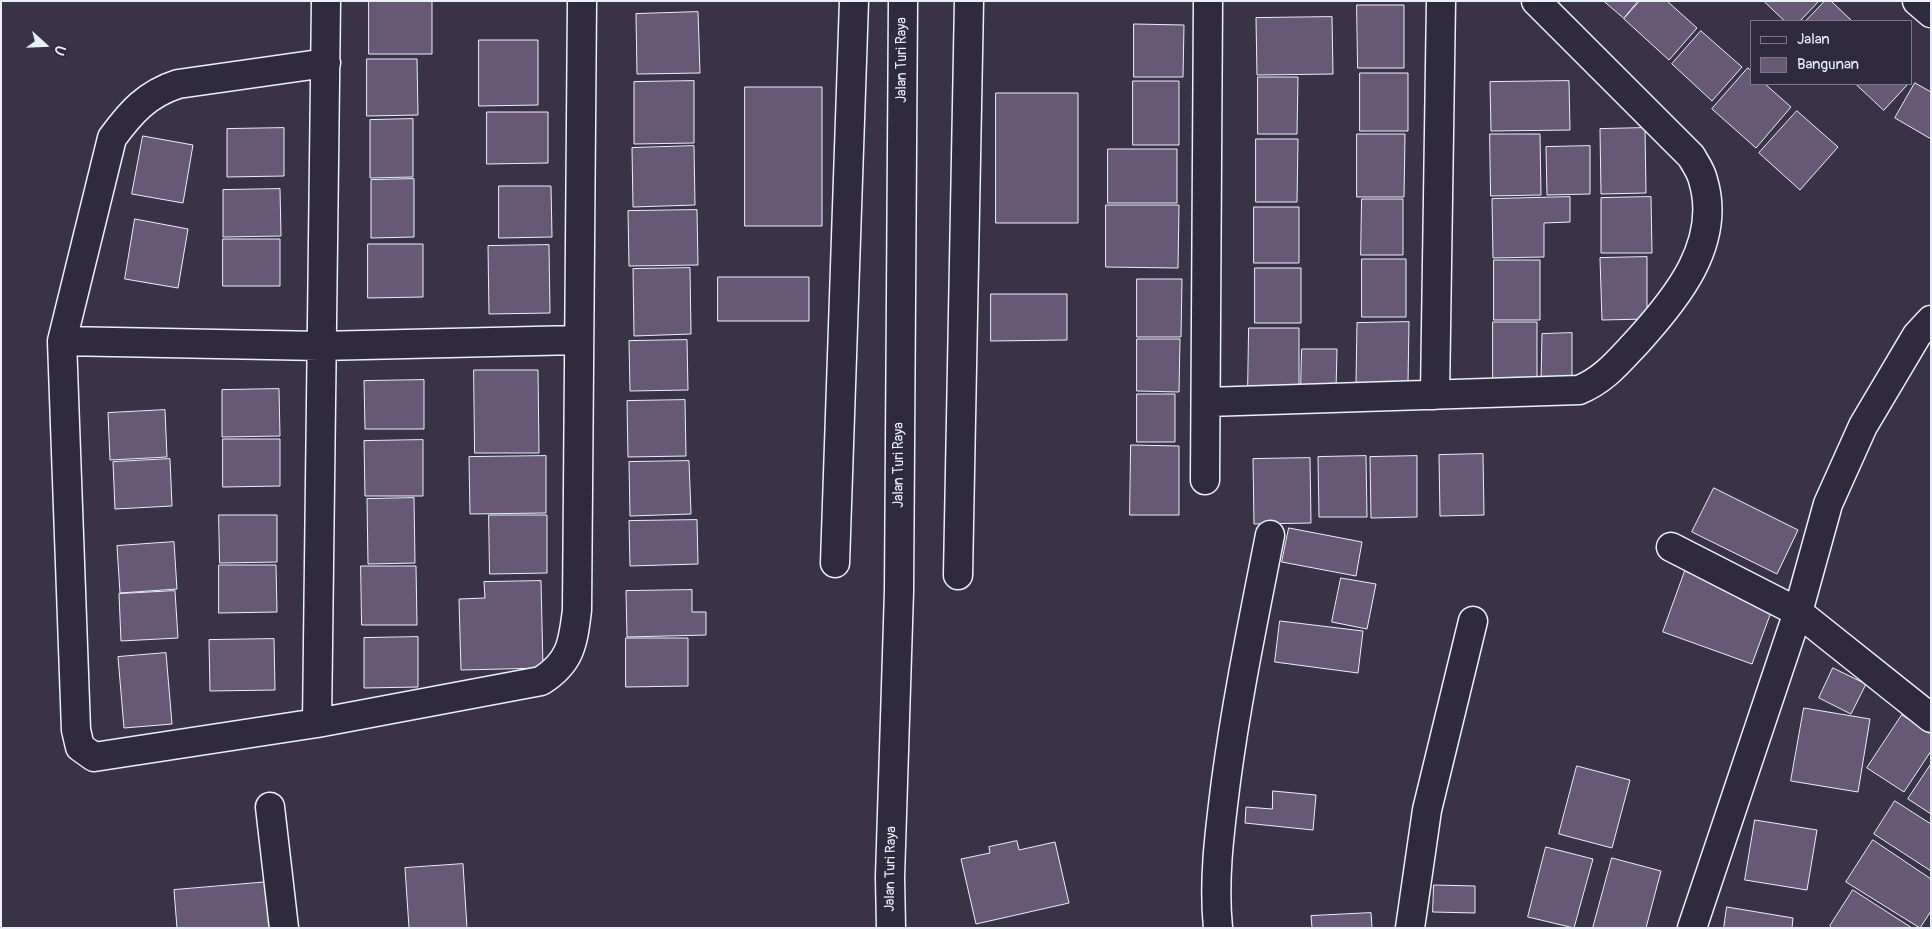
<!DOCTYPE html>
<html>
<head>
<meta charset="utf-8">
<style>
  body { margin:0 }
  #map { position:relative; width:1932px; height:929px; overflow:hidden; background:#3a3348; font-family:Pangolin,sans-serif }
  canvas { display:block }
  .frame { position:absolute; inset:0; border:2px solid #e8f1f8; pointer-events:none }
  .legend { position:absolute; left:1750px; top:20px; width:162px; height:65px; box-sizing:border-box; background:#2f2a3d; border:1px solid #797a88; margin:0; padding:6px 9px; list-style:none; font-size:15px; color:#e8f1f8 }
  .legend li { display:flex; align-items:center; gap:10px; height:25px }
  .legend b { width:25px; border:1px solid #797a88 }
  .north { position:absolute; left:20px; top:20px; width:50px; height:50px; -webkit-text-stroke:4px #2f2a3d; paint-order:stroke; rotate:110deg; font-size:14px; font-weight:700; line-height:20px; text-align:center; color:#e8f1f8 }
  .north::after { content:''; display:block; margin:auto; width:18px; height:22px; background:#e8f1f8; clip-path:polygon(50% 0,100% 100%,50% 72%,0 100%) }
</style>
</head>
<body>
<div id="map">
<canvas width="1932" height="929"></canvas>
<div class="frame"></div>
<ul class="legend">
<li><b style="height:6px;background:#2f2a3d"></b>Jalan</li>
<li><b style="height:14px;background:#675975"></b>Bangunan</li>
</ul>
<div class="north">U</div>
</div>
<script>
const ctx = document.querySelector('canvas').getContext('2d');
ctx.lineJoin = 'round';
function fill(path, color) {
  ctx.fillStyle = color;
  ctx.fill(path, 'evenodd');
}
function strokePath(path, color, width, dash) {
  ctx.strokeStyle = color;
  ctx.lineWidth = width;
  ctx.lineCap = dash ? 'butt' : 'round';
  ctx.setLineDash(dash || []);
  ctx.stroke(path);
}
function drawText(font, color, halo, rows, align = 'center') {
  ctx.font = font + ' Pangolin,sans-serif';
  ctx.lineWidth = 4;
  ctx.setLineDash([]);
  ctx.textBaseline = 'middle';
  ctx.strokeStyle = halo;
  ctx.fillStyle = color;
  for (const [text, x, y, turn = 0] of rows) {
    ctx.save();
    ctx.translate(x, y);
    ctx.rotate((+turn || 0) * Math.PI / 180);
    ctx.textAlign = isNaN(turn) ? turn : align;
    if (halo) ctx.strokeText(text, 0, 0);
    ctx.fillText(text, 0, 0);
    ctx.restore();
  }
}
const building = new Path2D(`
  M369 1H432V54H369Z
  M1604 1H1638L1624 18Z
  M1640 1H1667L1697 28 1669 60 1624 19Z
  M1764 1H1819L1800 21H1785Z
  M1825 1H1831L1852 21H1806Z
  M1357 5H1404V68H1358Z
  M698 12 700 73 637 74 636 14Z
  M1332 17 1333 74 1257 75 1256 18Z
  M1134 24 1184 25 1183 77H1134Z
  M1701 31 1742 67 1712 101 1672 64Z
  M479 40H538V105L479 106Z
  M367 59H417L418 115 367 116Z
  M1748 68 1751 71V84H1765L1791 107 1756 148 1712 109Z
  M1360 73H1408V131H1360Z
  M1258 77H1298L1297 134H1258Z
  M694 81V143L634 144V82Z
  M1133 81H1179V145H1133Z
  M1569 81 1570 130 1491 131 1490 82Z
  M1915 83 1931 92V139L1895 118Z
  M1856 84H1908L1884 110Z
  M745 87H822V226H745Z
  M996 93H1078V223H996Z
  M1797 111 1838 147 1800 190 1759 153Z
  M487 112H548V163L487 164Z
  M413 119V177L370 178V120Z
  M284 128V176L227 177V129Z
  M1645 128 1646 193 1601 194 1600 129Z
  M1357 134H1405L1404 197H1357Z
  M1490 134H1540L1541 195 1491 196Z
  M143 136 193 145 183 203 132 194Z
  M1256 139H1298L1297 202H1256Z
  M694 146 695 205 633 207 632 148Z
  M1590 146V194L1547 195 1546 147Z
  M1108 149H1177V203H1108Z
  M414 179V237L371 238V180Z
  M499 186H551L552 237 499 238Z
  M280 189 281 236 223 237V190Z
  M1570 197V222L1544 223V257L1493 258 1492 199Z
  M1651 197 1652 253H1601V198Z
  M1362 199H1403V255H1361Z
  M1106 205H1179L1178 268 1106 267Z
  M1254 207H1299V263H1254Z
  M697 210 698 265 629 266 628 211Z
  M135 219 188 229 178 288 125 279Z
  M223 239H280V286H223Z
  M368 244H423V297L368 298Z
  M549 245 550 313 489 314 488 246Z
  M1647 257V319L1602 320 1600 258Z
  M1362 259H1406V317H1362Z
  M1494 260H1540V320H1494Z
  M690 268 691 334 634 336 633 269Z
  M1255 268H1301V323H1255Z
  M718 277H809V321H718Z
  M1137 279H1182L1181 337H1137Z
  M991 294H1067V340L991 341Z
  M1409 322 1408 383H1356L1357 323Z
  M1493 322H1537V383H1493Z
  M1249 328H1299V391H1248Z
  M1572 333V381H1541L1542 334Z
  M1137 339H1180L1179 392 1137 391Z
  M687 340 688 390 630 391 629 341Z
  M1302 349H1337L1336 390H1301Z
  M474 370H538L539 453H475Z
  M424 380V429H365L364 381Z
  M279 389 280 436 222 437V390Z
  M1137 394H1175V442H1137Z
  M685 400 686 456 628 457 627 401Z
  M165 410 167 457 110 460 108 413Z
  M223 439H280V486L223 487Z
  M423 440V496H365L364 441Z
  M1131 445 1179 446V515H1130Z
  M1483 454 1484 515 1440 516 1439 455Z
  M546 456V513L470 514 469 457Z
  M1366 456 1367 517H1319L1318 457Z
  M1417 456V517L1371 518 1370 457Z
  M1310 458 1311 523 1254 524 1253 459Z
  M170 459 172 506 115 509 113 462Z
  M689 461 691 514 630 516 629 462Z
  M1714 488 1798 530 1777 574 1692 532Z
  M414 498 415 563 368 564 367 499Z
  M219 515H277V562L220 563Z
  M489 515H547V573L490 574Z
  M697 520 698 564 630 566 629 521Z
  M1289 528 1362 542 1356 576 1282 562Z
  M174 542 177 589 120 593 117 546Z
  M219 565H276L277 612 219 613Z
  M361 566H416L417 625H362Z
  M1685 571 1774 604 1752 664 1663 632Z
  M1341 578 1376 584 1367 629 1332 622Z
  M541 581 543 668 461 670 459 599 485 598 484 582Z
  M692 590V612H706V635L627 637 626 591Z
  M175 591 178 638 121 641 119 594Z
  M1280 621 1363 631 1358 673 1275 662Z
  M418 637V687L364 688V638Z
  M626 638H688V686L626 687Z
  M274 639 275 690 210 691 209 640Z
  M166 653 172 724 124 728 118 657Z
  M1833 668 1866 684 1851 714 1819 698Z
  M1804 708 1870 719 1858 792 1791 781Z
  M1902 715 1931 734V751L1904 792 1867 768Z
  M1931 764V814L1908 799Z
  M1577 766 1630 780 1612 848 1559 834Z
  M1273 791 1316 795 1313 830 1245 823 1246 807 1272 809Z
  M1895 801 1931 824V871L1874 834Z
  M1755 820 1817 830 1807 890 1745 880Z
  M1873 840 1931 879V911L1920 928 1846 882Z
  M1017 841 1019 850 1055 842 1069 903 976 924 961 859 990 853 989 847Z
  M1546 847 1593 859 1574 928 1528 917Z
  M1612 858 1661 871 1646 928H1593Z
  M463 864 467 928H409L405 868Z
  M269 882 273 928H177L174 890Z
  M1434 885 1475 886V913L1433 912Z
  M1853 890 1912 928H1832L1830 926Z
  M1727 907 1793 918 1792 928H1724Z
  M1371 913 1372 928H1312L1311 916Z`);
fill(building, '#675975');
strokePath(building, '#e8f1f8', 1);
const street = new Path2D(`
  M1917 1 1931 13
  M326 63 178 84C147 94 131 112 112 138L62 341 76 730 80 747 94 757 317 723 541 681C571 662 573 643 577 610L582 1
  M62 341 320 346 578 340
  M1435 395 1441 1
  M1207 402 1579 390C1604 380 1619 361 1637 342 1677 298 1722 243 1703 180 1701 171 1695 163 1691 156L1536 1
  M1205 480 1208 1
  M1671 547 1798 612 1931 718
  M835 563 854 1
  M958 575 969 1
  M317 723 326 1
  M270 807 284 928
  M1218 928C1213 879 1220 829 1226 781 1237 698 1254 617 1270 535
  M1410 928 1427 810 1473 621
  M1692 928 1798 612 1828 504 1863 426 1917 335 1931 320`);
const secondary = new Path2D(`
  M891 928 890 877 899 591 903 1`);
strokePath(street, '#e8f1f8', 31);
strokePath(secondary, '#e8f1f8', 31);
strokePath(street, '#2f2a3d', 28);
strokePath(secondary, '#2f2a3d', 28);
drawText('14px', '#e8f1f8', '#2f2a3d', [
  ["Jalan Turi Raya",902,60,-90],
  ["Jalan Turi Raya",899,465,-90],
  ["Jalan Turi Raya",891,869,-89]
]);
</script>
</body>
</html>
